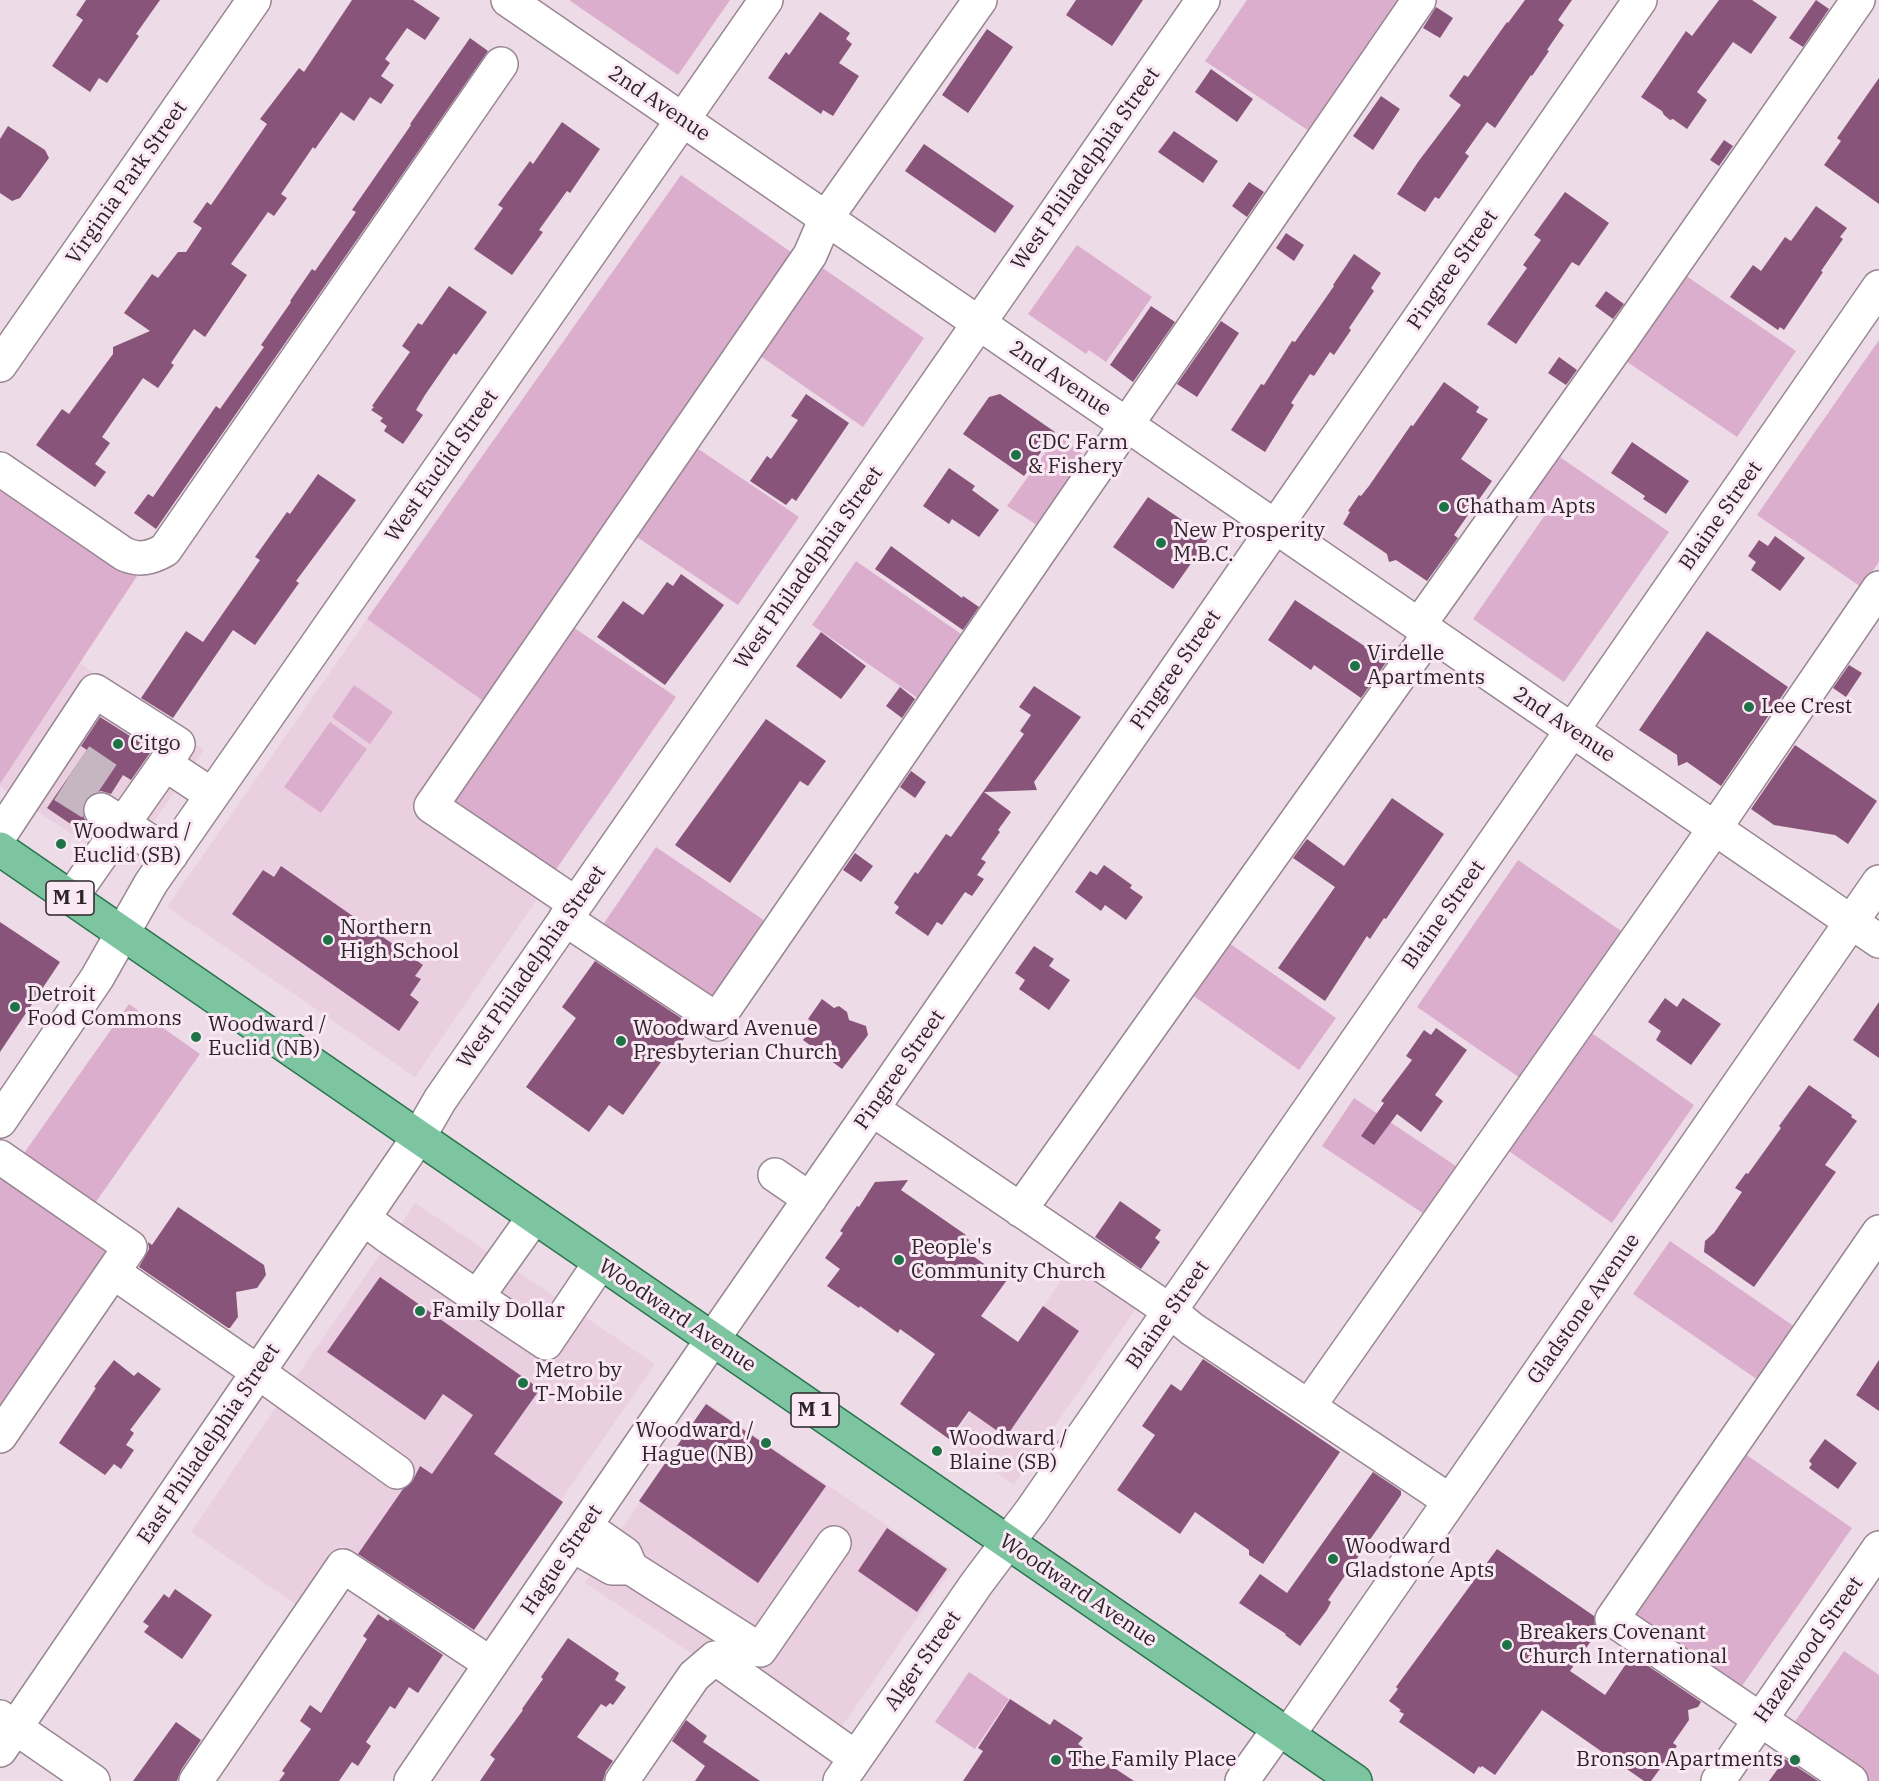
<!DOCTYPE html>
<html>
<head>
<meta charset="utf-8">
<style>
  body { margin:0 }
  canvas { display:block; background:#eddbe7 }
</style>
</head>
<body>
<canvas width="1879" height="1781"></canvas>
<script>
const ctx = document.querySelector('canvas').getContext('2d');
ctx.lineJoin = 'round';
function fill(path, color) {
  ctx.fillStyle = color;
  ctx.fill(path, 'evenodd');
}
function strokePath(path, color, width, dash) {
  ctx.strokeStyle = color;
  ctx.lineWidth = width;
  ctx.lineCap = dash ? 'butt' : 'round';
  ctx.setLineDash(dash || []);
  ctx.stroke(path);
}
function drawText(font, color, halo, rows, align = 'center') {
  ctx.font = font + ' "IBM Plex Serif",serif';
  ctx.lineWidth = 6;
  ctx.setLineDash([]);
  ctx.textBaseline = 'middle';
  ctx.strokeStyle = halo;
  ctx.fillStyle = color;
  for (const [text, x, y, turn = 0] of rows) {
    ctx.save();
    ctx.translate(x, y);
    ctx.rotate((+turn || 0) * Math.PI / 180);
    ctx.textAlign = isNaN(turn) ? turn : align;
    if (halo) ctx.strokeText(text, 0, 0);
    ctx.fillText(text, 0, 0);
    ctx.restore();
  }
}
fill(new Path2D(`
  M367 619 486 703 413 806 540 895 415 1077 167 907Z
  M79 663 204 750 122 867 0 787V784Z
  M415 1203 655 1364 469 1633 341 1545 298 1606 191 1532Z
  M1073 1263 1137 1307 1014 1485 950 1442Z
  M707 1403 951 1569 838 1732 706 1663 585 1583Z`), '#e9cfe0');
fill(new Path2D(`
  M569 0H730L678 75Z
  M1247 0H1403L1312 133 1205 61Z
  M681 175 798 257 486 703 367 619Z
  M1077 245 1152 297 1106 362 1089 350 1086 354 1028 314Z
  M814 262 924 338 863 427 753 351Z
  M1682 273 1796 351 1737 437 1623 359Z
  M1879 340V562L1861 587 1757 515Z
  M1058 435 1089 459 1040 527 1007 506Z
  M691 444 799 517 738 605 631 533Z
  M1557 455 1669 532 1564 682 1473 619 1545 515 1525 501Z
  M0 483 137 576 0 784Z
  M856 561 964 636 919 699 812 625Z
  M567 623 676 697 552 875 444 800Z
  M354 685 393 712 370 744 332 717Z
  M330 722 367 749 321 813 284 787Z
  M656 847 771 925 715 1007 600 929Z
  M1518 860 1627 935 1526 1082 1417 1007Z
  M1222 938 1336 1018 1299 1070 1185 990Z
  M129 1004 200 1054 93 1206 22 1156Z
  M1586 1029 1694 1105 1612 1223 1503 1147Z
  M1354 1098 1462 1170 1430 1218 1322 1146Z
  M5 1174 116 1251 0 1416V1181Z
  M1670 1241 1798 1329 1761 1382 1633 1294Z
  M1738 1449 1852 1528 1737 1693 1623 1614Z
  M1844 1651 1879 1675V1781H1863L1789 1730Z
  M969 1672 1009 1699 975 1749 935 1722Z`), '#dcaece');
fill(new Path2D(`
  M86 0H160L136 34 139 36 107 83 99 78 90 92 52 66 83 20 76 15Z
  M352 0H413L440 18 425 40 407 28 385 59 390 63 381 76 394 85 381 104 370 97 354 121 341 112 315 149 313 147 281 194 287 198 274 216 268 212 231 264 247 275 205 337 194 329 171 363 174 365 158 388 143 378 102 437 110 443 95 464 106 472 95 487 36 445 62 409 69 414 113 354V347L150 331 124 313 152 274 158 278 178 252H186L202 228 193 222 207 202 211 205 267 124 260 119 299 68 304 72Z
  M1076 0H1143L1112 46 1066 15Z
  M1525 0H1572L1558 20 1564 25 1547 50 1549 51 1532 76 1531 75 1495 128 1487 122 1465 153 1469 156 1439 199 1435 197 1425 212 1397 194 1418 162 1461 105 1449 96 1464 75 1468 77 1507 22 1508 23Z
  M1719 0H1752L1777 17 1751 54 1733 42 1697 92 1707 100 1687 129 1673 119 1670 120 1664 115 1662 111 1641 97 1686 31 1692 36Z
  M1816 0 1829 9 1803 47 1789 38Z
  M1436 7 1453 18 1440 38 1423 28Z
  M820 12 850 33 846 39 852 44 839 63 859 76 833 116 823 110 821 114 768 78 786 52 789 55Z
  M987 29 1013 47 968 113 942 95Z
  M470 38 488 51 156 529 134 513 148 494 153 497 216 406 220 409 264 347 261 345 291 302 290 301 312 269 315 271 356 212 352 210 411 125 410 124Z
  M1211 69 1253 99 1237 122 1195 92Z
  M1879 78V204L1824 165 1841 141 1837 138Z
  M1381 96 1400 109 1373 150 1353 136Z
  M562 122 600 149 570 193 567 191 539 230 543 232 512 275 474 249 503 208 498 205 530 161 533 164Z
  M8 126 45 150 49 158 20 198 12 201 0 193V139Z
  M1174 131 1218 161 1203 183 1158 152Z
  M1724 140 1733 146 1719 166 1710 160Z
  M924 144 1014 206 995 233 905 171Z
  M1249 182 1264 192 1247 217 1232 206Z
  M1565 192 1609 223 1579 266 1572 262 1516 344 1487 324 1527 268 1523 265 1541 240 1534 235Z
  M1816 206 1847 228 1840 237 1843 239 1821 271 1823 272 1784 330 1780 327 1778 330 1730 297 1753 265 1761 271 1785 237 1791 241Z
  M1286 233 1304 245 1294 261 1276 248Z
  M1354 254 1381 273 1371 288 1374 291 1349 328 1351 330 1334 355 1330 352 1314 376 1310 374 1291 403 1294 405 1265 452 1231 430 1261 384 1264 385 1292 341 1295 342 1334 286 1333 285Z
  M449 286 487 312 456 355 454 353 425 395 416 410 423 415 403 444 384 431 387 426 380 421 383 418 371 410 374 407 372 406 410 352 402 346 418 323 422 325Z
  M1606 291 1624 304 1613 319 1595 306Z
  M1151 306 1175 322 1133 382 1110 365Z
  M1221 321 1239 333 1197 397 1177 384Z
  M1559 357 1577 370 1566 385 1548 373Z
  M1444 382 1479 407 1476 412 1488 419 1461 459 1492 481 1454 535 1458 538 1427 581 1396 560 1389 562 1387 554 1343 524 1350 512 1348 511 1359 495 1361 496 1369 486 1411 425 1413 426Z
  M806 394 849 423 796 501 792 498 786 505 750 481 767 456 771 459 798 420 791 416Z
  M1000 394 1055 432 1024 476 963 434 989 397Z
  M1632 442 1689 481 1666 514 1643 499 1645 496 1611 473Z
  M949 468 975 486 972 490 999 510 979 537 952 519 949 524 923 506Z
  M318 474 356 500 296 581 299 583 255 645 233 630 173 718 141 698 186 631 203 642 260 560 255 557 287 512 290 514Z
  M1148 497 1209 538 1173 589 1113 547Z
  M1775 536 1805 558 1780 591 1751 570 1756 562 1748 556 1759 540 1768 546Z
  M891 546 962 598 963 596 979 607 963 630 875 569Z
  M681 574 724 605 665 685 597 637 623 601 643 615 667 582 673 586Z
  M1295 600 1387 661 1361 698 1314 665 1311 670 1268 640Z
  M1707 631 1788 687 1721 786 1687 762 1678 766 1677 755 1639 730Z
  M821 632 866 666 841 699 796 666Z
  M1849 665 1862 673 1846 697 1833 688Z
  M1034 686 1081 717 1034 782 1037 790 984 792 1011 812 998 830 1000 832 981 859 986 862 977 875 984 879 972 896 965 892 942 925 937 922 928 936 895 913 899 907 894 903 915 872 918 874 946 834 951 837 1024 734 1020 731 1031 715 1019 707Z
  M900 687 915 699 902 718 886 706Z
  M100 717 152 750 131 780 123 775 111 794 101 791 92 794 86 799 82 810 84 818 90 825 84 833 47 808 87 750 81 746Z
  M766 719 826 761 808 786 800 781 730 883 675 845Z
  M1795 745 1877 801 1848 844 1835 835 1774 825 1751 809Z
  M911 771 926 782 915 798 900 787Z
  M1392 798 1444 834 1386 919 1384 918 1370 939 1367 936 1325 1001 1278 968 1335 887 1293 858 1307 839 1344 866Z
  M855 853 873 866 861 882 843 870Z
  M1104 865 1132 885 1130 888 1143 897 1126 920 1105 905 1101 911 1075 892 1090 871 1097 875Z
  M281 866 423 965 415 976 421 979 410 995 419 1002 399 1031 232 914 263 870 274 877Z
  M0 922 60 962 0 1052Z
  M1034 946 1054 959 1049 966 1070 980 1049 1010 1019 989 1025 980 1015 973Z
  M595 961 693 1026 668 1061 664 1058 623 1115 609 1105 589 1132 526 1087 576 1018 562 1007Z
  M1665 998 1677 1007 1683 998 1721 1024 1691 1065 1656 1040 1661 1031 1648 1022Z
  M822 999 834 1008 839 1006 847 1012 849 1020 866 1026 868 1035 842 1069 803 1040 815 1024 808 1019Z
  M1879 1002V1058L1853 1040Z
  M1436 1028 1467 1050 1435 1095 1443 1101 1421 1132 1397 1114 1374 1145 1361 1136 1384 1103 1381 1101 1412 1060 1406 1056 1424 1030 1431 1035Z
  M1809 1085 1852 1115 1851 1117 1857 1121 1825 1165 1836 1172 1754 1287 1704 1252 1705 1241 1714 1233 1742 1192 1735 1188 1746 1173 1748 1174 1781 1128 1779 1126Z
  M908 1180 901 1190 966 1235 965 1237 976 1245 970 1254 1007 1280 981 1316 1018 1342 1043 1306 1079 1331 1006 1437 969 1411 949 1439 900 1404 935 1354 900 1329 898 1333 860 1306 859 1308 827 1286 840 1269 825 1258 843 1233 840 1231 857 1206 859 1207 875 1182Z
  M1120 1201 1161 1230 1155 1238 1160 1242 1141 1269 1095 1237Z
  M178 1207 264 1265 266 1275 257 1288 236 1292 238 1317 230 1328H228L139 1267 149 1249 148 1242 152 1245Z
  M380 1277 540 1389 494 1454 563 1502 474 1630 358 1554 403 1489 412 1482 420 1466 432 1474 473 1415 443 1394 425 1420 327 1352Z
  M1203 1359 1340 1452 1263 1564 1249 1555V1550L1195 1512 1180 1534 1117 1490 1155 1435 1142 1426 1171 1384 1181 1391Z
  M114 1360 134 1376 138 1372 161 1389 130 1430 134 1433 126 1445 134 1450 121 1469 114 1464 105 1475 59 1443 96 1388 94 1387Z
  M1879 1360V1411L1856 1395Z
  M706 1404 826 1486 758 1583 639 1501Z
  M1825 1439 1857 1463 1838 1489 1809 1468 1812 1464 1809 1461Z
  M1373 1472 1401 1491V1495L1328 1600 1331 1602 1327 1610 1300 1646 1285 1635 1286 1634 1239 1603 1260 1574 1287 1593Z
  M887 1528 947 1569 917 1612 858 1571Z
  M1497 1549 1594 1616 1595 1627 1598 1631 1570 1671 1605 1695 1632 1655 1701 1702 1698 1707 1688 1710 1689 1720 1673 1743 1677 1746 1651 1781H1644L1542 1710 1495 1775 1482 1766 1480 1768 1479 1766 1474 1774 1399 1722 1404 1714 1399 1711 1401 1710 1389 1701 1398 1689 1396 1687Z
  M175 1589 212 1615 182 1659 144 1632 149 1626 143 1622 164 1594 169 1598Z
  M378 1614 388 1621 390 1619 443 1655 418 1693 409 1687 395 1709 390 1706 366 1742 371 1746 358 1766 352 1762 339 1781H279L285 1773 282 1771 311 1729 300 1721 310 1705 321 1713 367 1639 363 1636Z
  M568 1638 619 1673 615 1680 626 1687 613 1705 610 1703 606 1707 601 1704 577 1737 613 1761 606 1771 603 1781H480L495 1759 490 1755 523 1710 522 1709 543 1679 541 1677Z
  M1010 1699 1050 1725 1054 1719 1083 1738 1078 1744 1134 1781H963L983 1751 978 1748Z
  M686 1720 707 1736 703 1742 760 1781H695L705 1766 672 1741Z
  M176 1722 201 1740 181 1770 177 1781H133Z
  M1785 1759 1818 1781H1769Z`), '#885479');
strokePath(new Path2D(`
  M80 760 117 785
  M63 786 101 810`), '#c6b6c1', 33, [33, 16]);
const minor = new Path2D(`
  M508 0 1879 941
  M0 365 254 0
  M0 469 124 554C139 561 151 558 165 550L501 64
  M1419 625 1624 336 1858 0
  M101 810 171 855
  M0 835 95 691 178 744 165 764 212 795
  M71 898 165 764
  M576 904 431 806 810 255 826 218 980 0
  M565 919 710 1015 717 1024
  M725 1008 1419 0
  M872 1109 1170 1311 1192 1329 1450 1501
  M0 1121 97 978 151 883 766 0
  M0 1157 130 1247 0 1436
  M775 1175 810 1199
  M1020 1210 1430 633
  M363 1218 386 1235 477 1297 534 1217
  M113 1272 258 1372 397 1472
  M477 1297 546 1343 600 1263
  M1309 1406 1715 828 1879 588
  M572 1545 612 1568H631L625 1554 585 1526
  M631 1568 760 1650 834 1543
  M0 1717 93 1781
  M1288 1735 1879 882
  M0 1750 418 1138 440 1100 1203 0
  M196 1781 343 1566 491 1664
  M411 1781 712 1340 1640 0
  M622 1781 694 1676 715 1658 856 1758
  M840 1781 977 1583 1032 1510 1879 287
  M1242 1781 1279 1729
  M1718 1781 1879 1548
  M1851 1781 1612 1619 1879 1232`);
const major = new Path2D(`
  M0 849 1355 1781`);
strokePath(minor, '#988792', 36);
strokePath(major, '#27744d', 36);
strokePath(minor, '#fff', 33);
strokePath(major, '#7cc5a0', 33);
for (const [x, y, r, color] of [
  [1016,455,6,"#1d7346"],
  [1444,507,6,"#1d7346"],
  [1161,543,6,"#1d7346"],
  [1355,666,6,"#1d7346"],
  [1749,707,6,"#1d7346"],
  [118,744,6,"#1d7346"],
  [61,844,6,"#1d7346"],
  [328,940,6,"#1d7346"],
  [15,1007,6,"#1d7346"],
  [196,1037,6,"#1d7346"],
  [621,1041,6,"#1d7346"],
  [899,1260,6,"#1d7346"],
  [420,1311,6,"#1d7346"],
  [523,1383,6,"#1d7346"],
  [766,1443,6,"#1d7346"],
  [937,1451,6,"#1d7346"],
  [1333,1559,6,"#1d7346"],
  [1507,1645,6,"#1d7346"],
  [1056,1760,6,"#1d7346"],
  [1795,1760,6,"#1d7346"]
]) {
  const dot = new Path2D();
  dot.arc(x, y, r, 0, 2 * Math.PI);
  ctx.fillStyle = color;
  ctx.fill(dot);
  strokePath(dot, '#fae8f4', 2);
}
for (const [x, y, w] of [
  [70,898,48],
  [815,1410,48]
]) {
  const box = new Path2D();
  box.roundRect(x - w / 2, y - 17, w, 34, 4.5);
  ctx.fillStyle = '#fae8f4';
  ctx.fill(box);
  strokePath(box, '#2b2429', 1.5);
}
drawText('bold 20px', '#2b2429', null, [
  ["M 1",70,898],
  ["M 1",815,1410]
]);
drawText('21px', '#2b2429', '#fae8f4', [
  ["2nd Avenue",659,104,34],
  ["West Philadelphia Street",1086,169,-55],
  ["Virginia Park Street",127,183,-55],
  ["Pingree Street",1453,270,-55],
  ["2nd Avenue",1060,379,34],
  ["West Euclid Street",442,466,-55],
  ["Blaine Street",1721,516,-55],
  ["West Philadelphia Street",809,568,-55],
  ["Pingree Street",1176,670,-55],
  ["2nd Avenue",1564,725,34],
  ["Blaine Street",1444,915,-55],
  ["West Philadelphia Street",532,967,-55],
  ["Pingree Street",900,1070,-55],
  ["Gladstone Avenue",1584,1309,-55],
  ["Blaine Street",1168,1315,-55],
  ["Woodward Avenue",677,1316,34],
  ["East Philadelphia Street",209,1444,-56],
  ["Hague Street",562,1560,-56],
  ["Woodward Avenue",1078,1591,34],
  ["Hazelwood Street",1809,1650,-55],
  ["Alger Street",923,1661,-55]
]);
drawText('21px', '#2b2429', '#fae8f4', [
  ["CDC Farm",1028,443],
  ["& Fishery",1028,467],
  ["Chatham Apts",1456,507],
  ["New Prosperity",1173,531],
  ["M.B.C.",1173,555],
  ["Virdelle",1367,654],
  ["Apartments",1367,678],
  ["Lee Crest",1761,707],
  ["Citgo",130,744],
  ["Woodward /",73,832],
  ["Euclid (SB)",73,856],
  ["Northern",340,928],
  ["High School",340,952],
  ["Detroit",27,995],
  ["Food Commons",27,1019],
  ["Woodward /",208,1025],
  ["Euclid (NB)",208,1049],
  ["Woodward Avenue",633,1029],
  ["Presbyterian Church",633,1053],
  ["People's",911,1248],
  ["Community Church",911,1272],
  ["Family Dollar",432,1311],
  ["Metro by",535,1371],
  ["T-Mobile",535,1395],
  ["Woodward /",754,1431,"right"],
  ["Hague (NB)",754,1455,"right"],
  ["Woodward /",949,1439],
  ["Blaine (SB)",949,1463],
  ["Woodward",1345,1547],
  ["Gladstone Apts",1345,1571],
  ["Breakers Covenant",1519,1633],
  ["Church International",1519,1657],
  ["The Family Place",1068,1760],
  ["Bronson Apartments",1783,1760,"right"]
], 'left');
</script>
</body>
</html>
